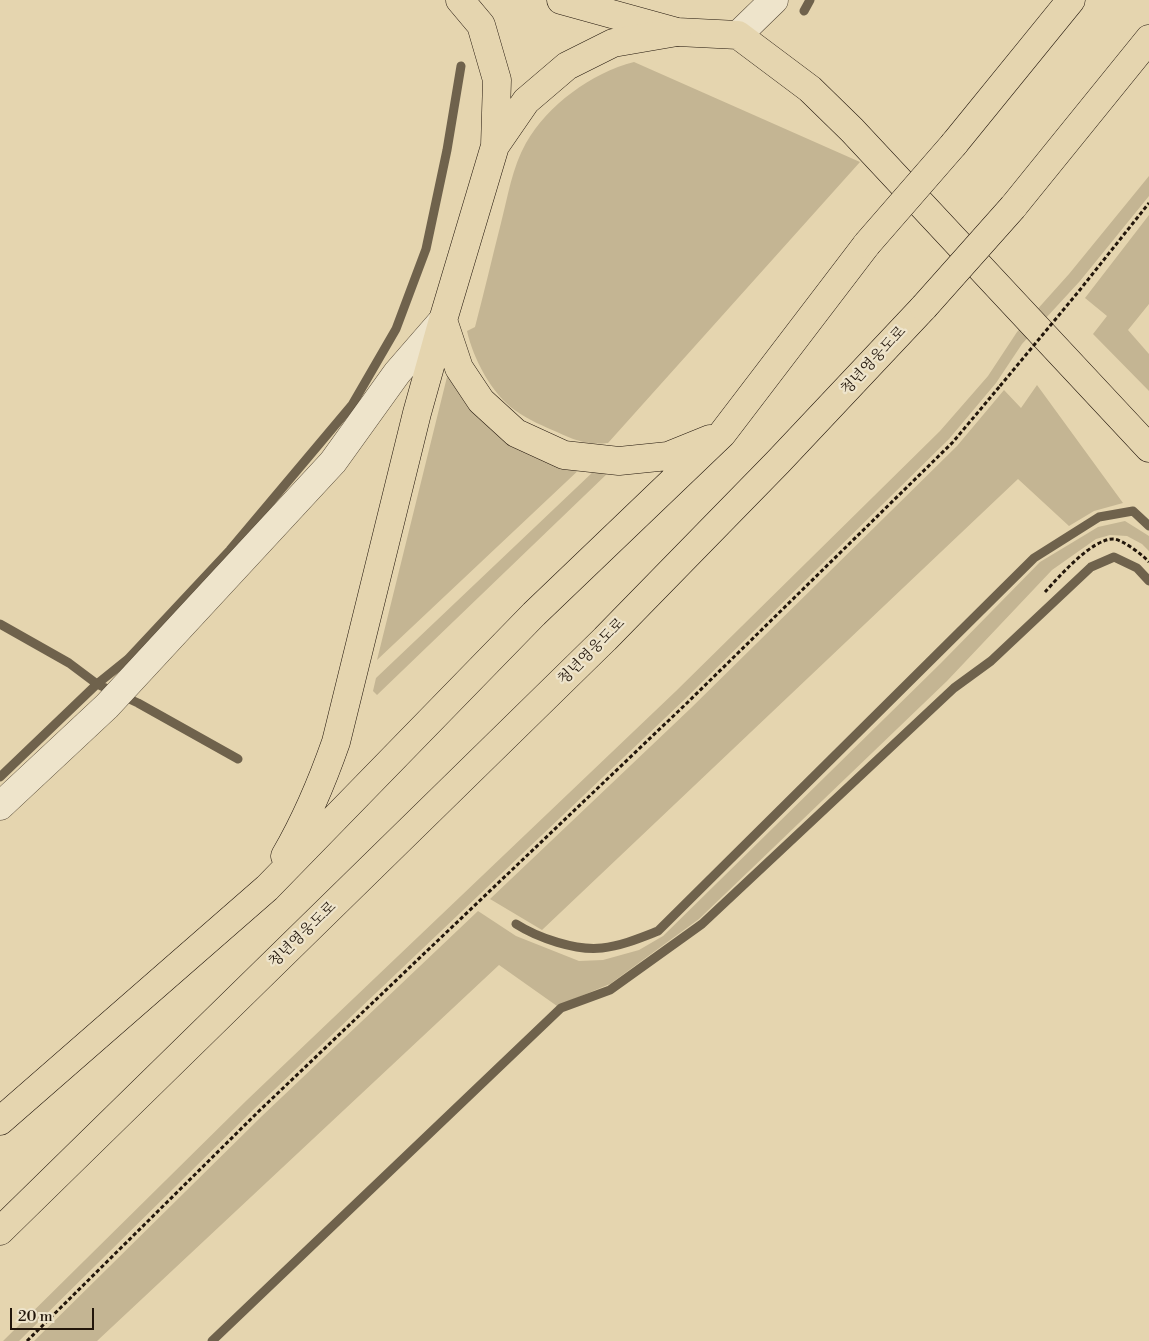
<!DOCTYPE html>
<html>
<head>
<meta charset="utf-8">
<style>
  body { margin:0 }
  #map { position:relative; width:1149px; height:1341px; overflow:hidden; background:#e5d5af; font-family:"Libre Bodoni",serif }
  canvas { display:block }
  .scale { position:absolute; left:10px; top:1308px; width:84px; height:22px; box-sizing:border-box; border:2px solid #22160b; border-top:0; padding-left:6px; font-size:15px; line-height:18px; white-space:nowrap; color:#22160b; -webkit-text-stroke:4px #eee4cb; paint-order:stroke }
</style>
</head>
<body>
<div id="map">
<canvas width="1149" height="1341"></canvas>
<div class="scale">20 m</div>
</div>
<script>
const ctx = document.querySelector('canvas').getContext('2d');
ctx.lineJoin = 'round';
function fill(path, color) {
  ctx.fillStyle = color;
  ctx.fill(path, 'evenodd');
}
function strokePath(path, color, width, dash) {
  ctx.strokeStyle = color;
  ctx.lineWidth = width;
  ctx.lineCap = dash ? 'butt' : 'round';
  ctx.setLineDash(dash || []);
  ctx.stroke(path);
}
function drawText(font, color, halo, rows, align = 'center') {
  ctx.font = font + ' "Libre Bodoni","Noto Serif KR",serif';
  ctx.lineWidth = 4.5;
  ctx.setLineDash([]);
  ctx.textBaseline = 'middle';
  ctx.strokeStyle = halo;
  ctx.fillStyle = color;
  for (const [text, x, y, turn = 0] of rows) {
    ctx.save();
    ctx.translate(x, y);
    ctx.rotate((+turn || 0) * Math.PI / 180);
    ctx.textAlign = isNaN(turn) ? turn : align;
    if (halo) ctx.strokeText(text, 0, 0);
    ctx.fillText(text, 0, 0);
    ctx.restore();
  }
}
fill(new Path2D(`
  M634 62 860 162 608 443C586 445 577 441 557 432 543 426 529 420 516 411 492 395 473 358 467 331L475 327C484 293 492 258 501 223 508 196 512 168 526 143 548 105 591 73 634 62Z
  M1149 176V196L1080 281 1022 344 996 383 949 439 684 700 254 1109 19 1341H3L247 1100 676 691 940 431 988 376 1017 332 1069 274Z
  M1149 215V304L1128 330 1149 354V391L1093 334 1107 316 1085 298Z
  M451 371 583 466 377 660 447 377Z
  M1037 385 1123 503 1094 511 1069 526 1018 479 542 930 490 899 691 708 957 446 1004 390 1021 408Z
  M595 470 610 471 377 695 373 691 376 678Z
  M1125 521 1149 536V551L1142 544 1127 536 1110 535 1096 539 1052 570 947 681 699 919 610 984 557 1006 499 965 97 1341H34L262 1116 478 911 516 936 579 961 603 960 639 950 663 936 941 663 1040 562 1098 527Z`), '#c4b593');
strokePath(new Path2D(`
  M804 11 810 0
  M0 624 69 663 97 684 138 703 238 759
  M0 777 97 684 128 659 230 550 352 405 396 329 426 249 447 150 461 66
  M516 924C538 938 576 951 602 948 621 946 640 938 658 931L1034 558 1099 517 1133 511 1149 526
  M212 1341 561 1008 610 990 702 924 954 688 991 661 1091 567 1114 557 1137 568 1149 581`), '#6f624c', 9);
const street = new Path2D(`
  M738 35 774 0
  M0 806 107 706 333 462 397 373 443 320`);
const primary = new Path2D(`
  M561 0 677 32 738 35 810 89 852 130 1149 448`);
const highway = new Path2D(`
  M954 144 1071 0
  M495 146 526 101 567 66 613 43 677 32
  M1013 207 1149 39
  M443 320 459 368 481 401 516 433 564 455 619 461 668 456 710 439
  M285 856C306 820 322 782 336 742L417 413 443 320 495 146 497 80 481 25 460 0
  M0 1121 267 888 534 614 722 434 867 244
  M0 1231 605 639 778 462 924 307`);
strokePath(street, '#534634', 29);
strokePath(primary, '#22160b', 29);
strokePath(highway, '#22160b', 29);
strokePath(new Path2D(`
  M1079 291 1149 203
  M1045 592C1058 578 1092 538 1114 539 1123 540 1143 555 1149 562
  M27 1341 258 1112 687 703 953 442 1000 386`), '#22160b', 3, [4, 2.5]);
strokePath(street, '#eee4cb', 28);
strokePath(primary, '#e5d5af', 28);
strokePath(highway, '#e5d5af', 28);
const highwayBridge = new Path2D(`
  M867 244 954 144
  M924 307 1013 207`);
strokePath(highwayBridge, '#22160b', 29, []);
strokePath(new Path2D(`
  M1000 386 1079 291`), '#22160b', 3, [4, 2.5]);
strokePath(highwayBridge, '#e5d5af', 28);
drawText('15px', '#22160b', '#eee4cb', [
  ["청년영웅도로",874,361,-47],
  ["청년영웅도로",592,652,-45],
  ["청년영웅도로",303,935,-44]
]);
</script>
</body>
</html>
